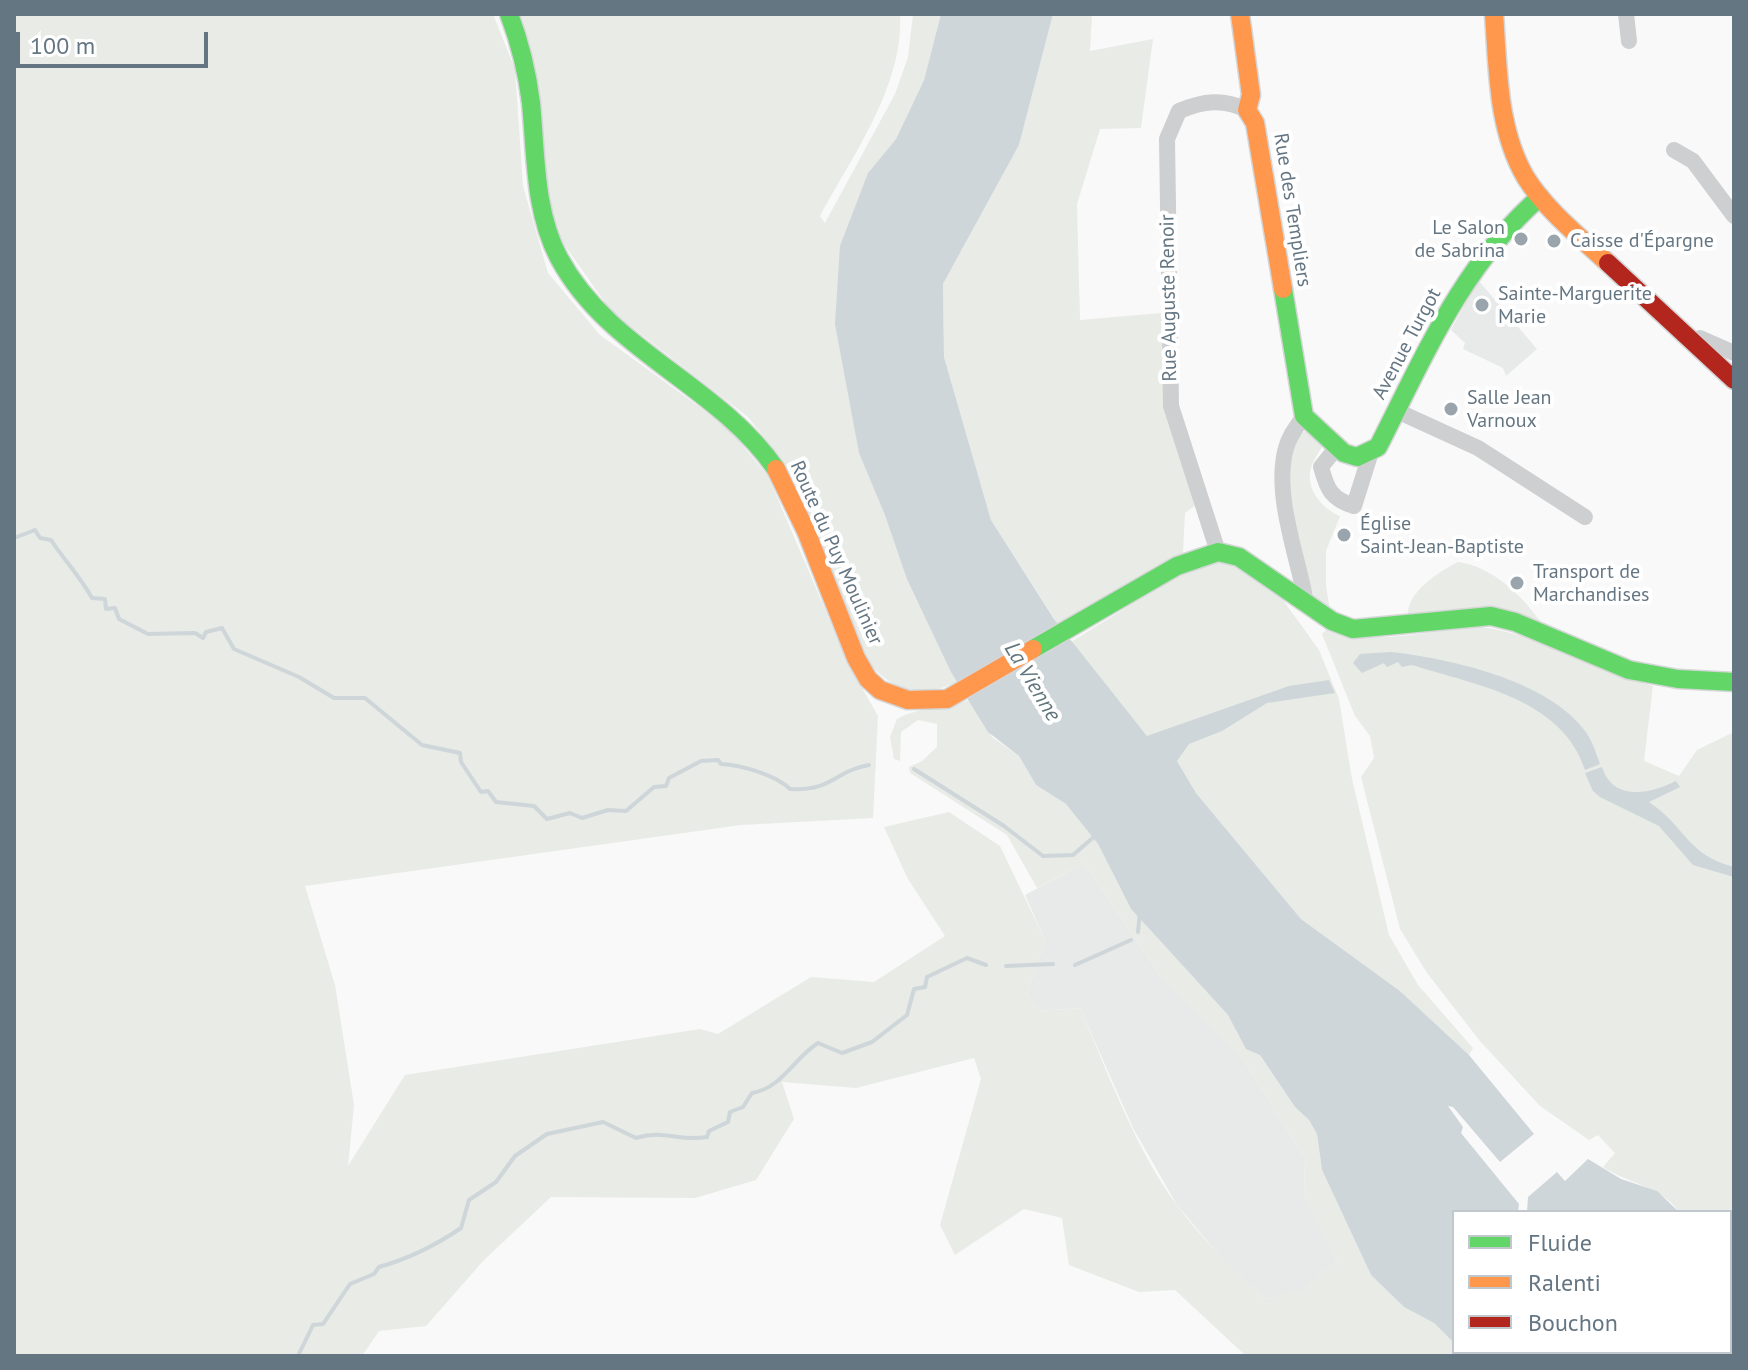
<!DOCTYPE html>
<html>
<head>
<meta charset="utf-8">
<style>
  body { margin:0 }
  #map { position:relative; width:1748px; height:1370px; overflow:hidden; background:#f9f9f9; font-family:"PT Sans",sans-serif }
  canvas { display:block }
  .frame { position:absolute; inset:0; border:16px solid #657683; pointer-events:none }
  .legend { position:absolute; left:1452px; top:1210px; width:280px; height:144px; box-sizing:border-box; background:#fff; border:2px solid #c1c8cd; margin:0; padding:10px 14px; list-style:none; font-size:24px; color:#657683 }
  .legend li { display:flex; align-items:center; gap:16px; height:40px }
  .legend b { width:40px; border:2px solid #c1c8cd }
  .scale { position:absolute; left:16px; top:32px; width:192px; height:36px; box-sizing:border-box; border:4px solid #657683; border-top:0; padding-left:10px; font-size:24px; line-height:28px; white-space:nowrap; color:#657683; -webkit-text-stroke:6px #fff; paint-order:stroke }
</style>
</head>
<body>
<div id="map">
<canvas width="1748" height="1370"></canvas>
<div class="frame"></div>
<ul class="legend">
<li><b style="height:10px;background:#63d668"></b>Fluide</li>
<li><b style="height:10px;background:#ff974d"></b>Ralenti</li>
<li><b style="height:10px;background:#b3261e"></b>Bouchon</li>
</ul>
<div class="scale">100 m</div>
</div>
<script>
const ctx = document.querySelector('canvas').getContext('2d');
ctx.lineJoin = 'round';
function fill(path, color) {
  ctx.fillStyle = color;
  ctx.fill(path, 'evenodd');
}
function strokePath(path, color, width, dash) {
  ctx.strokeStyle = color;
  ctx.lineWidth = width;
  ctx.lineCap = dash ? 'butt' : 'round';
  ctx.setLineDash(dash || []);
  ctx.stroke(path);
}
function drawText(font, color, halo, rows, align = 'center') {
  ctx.font = font + ' "PT Sans",sans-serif';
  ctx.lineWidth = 8;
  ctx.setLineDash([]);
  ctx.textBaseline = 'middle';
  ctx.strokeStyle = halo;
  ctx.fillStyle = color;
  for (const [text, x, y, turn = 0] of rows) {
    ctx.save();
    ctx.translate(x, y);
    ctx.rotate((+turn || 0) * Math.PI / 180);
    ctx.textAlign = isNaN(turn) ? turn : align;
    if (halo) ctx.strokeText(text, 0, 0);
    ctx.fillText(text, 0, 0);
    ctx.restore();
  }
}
fill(new Path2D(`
  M1478 280 1537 349 1506 376 1503 368 1463 349 1465 343 1451 330Z
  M1084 863 1160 975 1242 1057 1305 1158 1304 1195 1337 1261 1304 1289 1264 1299 1224 1261 1177 1205 1133 1128 1080 1008 1038 1011 1027 994 1045 940 1025 895Z`), '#e8e9e9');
fill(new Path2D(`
  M14 14H493L515 69 523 186 548 273 600 335 726 426 768 476 848 663 878 716 873 818 741 825 305 886 335 985 354 1105 348 1166 405 1075 700 1029 718 1034 811 977 874 982 945 936 908 879 884 827 949 812 1000 846 1045 940 1027 994 1038 1011 1080 1008C1109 1075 1135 1149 1179 1208 1204 1241 1234 1270 1264 1299L1304 1288 1337 1261 1304 1195 1305 1158 1242 1057 1160 975 1084 863 1037 888 1007 835 910 773 909 767 922 761 937 747V724L918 720 901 732 900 761 894 759 890 737 897 719C920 706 946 710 971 699L992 737 1019 756 1036 785 1066 804 1098 844 1131 909 1228 1015 1246 1048 1260 1055 1295 1107 1309 1120 1317 1134 1322 1170 1371 1275 1404 1307 1434 1323 1454 1343V1352L1470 1356H1246L1175 1290 1139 1292 1069 1265 1062 1218 1024 1209 955 1255 940 1225 981 1079 974 1058 856 1088 782 1082 794 1119 756 1180 695 1198 551 1197 484 1260 426 1326 379 1331 362 1356H14Z
  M517 14H900C904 85 853 155 820 216L825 223 895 94 908 57 913 14H941L924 80 896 139 868 173 850 395 859 453 958 681C915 703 885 687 859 650L788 467 748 417 611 311 556 233Z
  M1053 14H1092L1090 51 1153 39 1141 128 1100 129 1077 204 1080 320 1161 313 1165 414 1197 504 1185 513 1183 553 1059 626 991 520 944 357 943 284 1019 145Z
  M1308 431 1324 443C1320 451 1311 463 1310 472 1307 491 1324 510 1340 516L1326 551V586L1330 611 1315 599 1299 553 1287 466 1297 434Z
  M1220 560 1244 569 1278 593 1319 650 1339 699 1352 779 1389 935 1418 985 1473 1048 1469 1055 1400 991 1301 919 1196 793 1177 761 1147 736 1071 642 1190 568Z
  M1458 562C1494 567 1525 598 1544 627L1408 616C1406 592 1440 571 1458 562Z
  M1473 626C1536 632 1593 668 1653 686L1644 761 1679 776 1697 750 1734 732V1356H1713L1712 1352H1730V1212H1679C1663 1187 1627 1183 1603 1167L1615 1153 1598 1135 1589 1140 1540 1106 1480 1041 1427 973 1400 929 1361 777 1374 758 1370 736 1355 716 1322 634 1326 630C1374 645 1424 633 1473 626Z`), '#e8ebe6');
fill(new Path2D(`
  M941 14H1053L1019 145 943 284 944 357 991 520 1054 619 1147 736 1289 686 1329 680 1335 693 1267 703 1222 731 1189 744 1177 761 1196 793 1301 919 1400 991 1469 1055 1534 1134 1500 1162 1453 1107 1448 1106 1463 1127 1461 1133 1519 1204 1518 1212H1454V1343L1434 1323 1404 1307 1371 1275 1322 1170 1317 1134 1309 1120 1295 1107 1260 1055 1246 1049 1228 1015 1131 909 1098 844 1066 804 1036 785 1019 756 988 732 951 672 907 579 885 515 859 453 835 324 840 246 868 173 896 139 924 80Z
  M1390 652C1448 658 1548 680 1585 731 1592 740 1596 753 1600 764L1585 770C1562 698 1475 685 1412 665L1402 667 1398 662 1387 667 1384 663 1362 673 1353 663 1360 654Z
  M1602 767C1613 802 1650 794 1676 781L1680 787 1649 802C1686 827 1687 855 1734 867V877L1693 865 1659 826 1600 797 1593 791 1585 773Z
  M1588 1159 1621 1179 1657 1191 1679 1212H1527L1528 1197 1557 1172 1565 1181Z
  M1465 1352H1712L1713 1356H1470Z`), '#ced6d9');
strokePath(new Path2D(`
  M14 538 35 530 40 538 51 540C64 560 80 576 92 598L105 599 106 609 115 608 119 619 148 634 195 633 203 638 206 632 222 628 234 649 299 677 334 698H365L422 745 460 753 461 762 481 792 488 791 496 802 534 806 547 819 570 813 582 818 608 810 626 811 654 787 666 786 669 778 701 761 718 760 721 764C741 765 776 775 790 789 834 791 834 771 869 765
  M914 769 1004 826 1043 856 1073 855 1096 835
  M1138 932 1140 911
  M1075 965 1131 940
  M1006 966 1053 964
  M298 1356 313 1325 323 1324 350 1284 374 1274 379 1267C408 1259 436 1245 461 1228L469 1200 496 1182 515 1156 547 1134 603 1122 636 1138C664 1129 679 1142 707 1137L709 1131 728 1122 730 1112 743 1107 752 1093C782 1088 794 1058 818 1043L842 1053 872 1042 907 1015 914 989 925 987 927 977 967 958 986 965`), '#ced6d9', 4);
const fast = new Path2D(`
  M509 14C520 43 527 71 531 103 536 154 534 211 559 258 609 351 716 383 776 469
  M1283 289 1304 416 1344 453 1357 457 1378 447C1424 357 1462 265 1540 197
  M1033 649 1177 566 1218 552 1239 557 1332 621 1353 629 1491 616 1515 622 1629 670 1678 679 1734 682`);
const slow = new Path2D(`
  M1240 14 1251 95 1247 110 1255 123 1283 289
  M1494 14C1498 68 1497 129 1526 178 1546 210 1580 237 1608 263
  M776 469 806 531 856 658 868 679 880 690 908 700 947 699 1033 649`);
const jam = new Path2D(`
  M1608 263 1734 380`);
strokePath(fast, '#d5d6d7', 21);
strokePath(slow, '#d5d6d7', 21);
strokePath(jam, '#d5d6d7', 21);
strokePath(new Path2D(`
  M1626 14 1629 41
  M1674 150 1693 161 1734 216
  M1693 343 1700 338 1734 353
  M1397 411 1478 448 1585 517
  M1304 416C1297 426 1289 436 1286 448 1273 494 1298 557 1306 602
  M1337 447 1321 467C1327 489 1331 499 1354 506L1371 452
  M1218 552 1171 406 1167 139 1179 111C1203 101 1223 98 1247 110`), '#cecfd0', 16);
strokePath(fast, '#63d668', 18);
strokePath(slow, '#ff974d', 18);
strokePath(jam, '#b3261e', 18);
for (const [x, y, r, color] of [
  [1521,239,8,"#99a4ac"],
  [1554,241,8,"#99a4ac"],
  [1482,305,8,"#99a4ac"],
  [1451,409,8,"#99a4ac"],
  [1344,535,8,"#99a4ac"],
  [1517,583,8,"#99a4ac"]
]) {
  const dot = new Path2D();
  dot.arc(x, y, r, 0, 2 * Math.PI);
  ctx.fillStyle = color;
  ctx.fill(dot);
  strokePath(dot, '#fff', 3);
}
drawText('20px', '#657683', '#fff', [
  ["Rue des Templiers",1292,210,81],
  ["Rue Auguste Renoir",1169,298,-91],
  ["Avenue Turgot",1407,344,-62],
  ["Route du Puy Moulinier",836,553,66]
]);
drawText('20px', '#657683', '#fff', [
  ["Le Salon",1505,228,"right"],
  ["de Sabrina",1505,251,"right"],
  ["Caisse d'Épargne",1570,241],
  ["Sainte-Marguerite",1498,294],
  ["Marie",1498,317],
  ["Salle Jean",1467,398],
  ["Varnoux",1467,421],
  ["Église",1360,524],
  ["Saint-Jean-Baptiste",1360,547],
  ["Transport de",1533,572],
  ["Marchandises",1533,595]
], 'left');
drawText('italic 22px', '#60757c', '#fff', [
  ["La Vienne",1032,682,59]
]);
</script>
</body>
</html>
